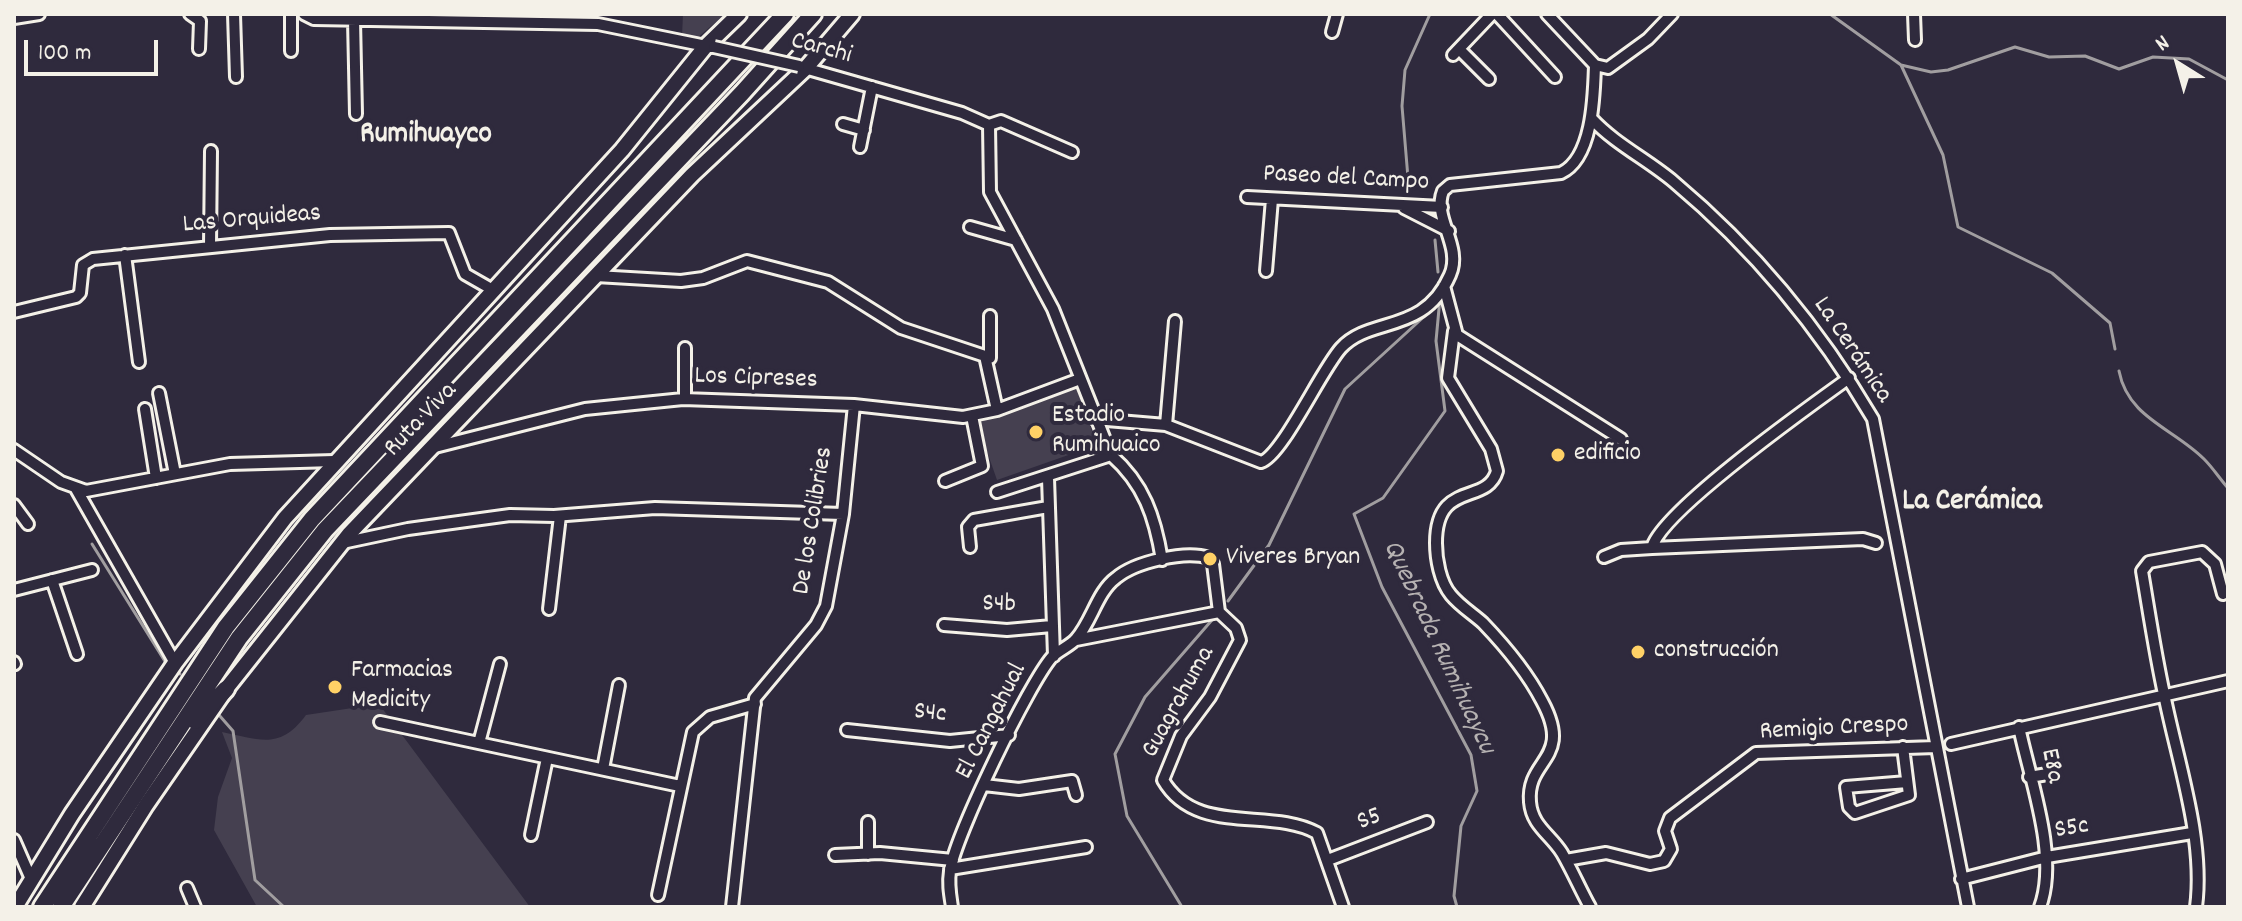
<!DOCTYPE html>
<html>
<head>
<meta charset="utf-8">
<style>
  body { margin:0 }
  #map { position:relative; width:2242px; height:921px; overflow:hidden; background:#2f2a3d; font-family:Dekko,sans-serif }
  canvas { display:block }
  .frame { position:absolute; inset:0; border:16px solid #f4f1e8; pointer-events:none }
  .north { position:absolute; left:2138px; top:24px; width:80px; height:80px; -webkit-text-stroke:6px #2f2a3d; paint-order:stroke; rotate:323deg; font-size:22px; font-weight:700; line-height:32px; text-align:center; color:#f4f1e8 }
  .north::after { content:''; display:block; margin:auto; width:28px; height:36px; background:#f4f1e8; clip-path:polygon(50% 0,100% 100%,50% 72%,0 100%) }
  .scale { position:absolute; left:24px; top:40px; width:134px; height:36px; box-sizing:border-box; border:4px solid #f4f1e8; border-top:0; padding-left:10px; font-size:24px; line-height:28px; white-space:nowrap; color:#f4f1e8; -webkit-text-stroke:6px #2f2a3d; paint-order:stroke }
</style>
</head>
<body>
<div id="map">
<canvas width="2242" height="921"></canvas>
<div class="frame"></div>
<div class="north">N</div>
<div class="scale">100 m</div>
</div>
<script>
const ctx = document.querySelector('canvas').getContext('2d');
ctx.lineJoin = 'round';
function fill(path, color) {
  ctx.fillStyle = color;
  ctx.fill(path, 'evenodd');
}
function strokePath(path, color, width, dash) {
  ctx.strokeStyle = color;
  ctx.lineWidth = width;
  ctx.lineCap = dash ? 'butt' : 'round';
  ctx.setLineDash(dash || []);
  ctx.stroke(path);
}
function drawText(font, color, halo, rows, align = 'center') {
  ctx.font = font + ' Dekko,sans-serif';
  ctx.lineWidth = 8;
  ctx.setLineDash([]);
  ctx.textBaseline = 'middle';
  ctx.strokeStyle = halo;
  ctx.fillStyle = color;
  for (const [text, x, y, turn = 0] of rows) {
    ctx.save();
    ctx.translate(x, y);
    ctx.rotate((+turn || 0) * Math.PI / 180);
    ctx.textAlign = isNaN(turn) ? turn : align;
    if (halo) ctx.strokeText(text, 0, 0);
    ctx.fillText(text, 0, 0);
    ctx.restore();
  }
}
fill(new Path2D(`
  M683 14H725L696 39 682 36Z
  M1075 384 1097 445 997 480 976 420Z
  M379 704 530 907H257L214 830 218 797 232 758 222 732C261 740 280 750 306 715Z`), '#454050');
strokePath(new Path2D(`
  M1830 14 1901 65 1931 72 1948 70 2015 47 2049 57 2085 56 2119 69 2153 57 2189 59 2228 80
  M1901 65 1943 155 1958 227 2052 273 2110 323 2115 349
  M1408 178 1402 106 1405 70 1430 14
  M1435 240 1438 272
  M1440 298 1436 341 1445 411 1383 498 1354 514 1382 587 1471 755 1477 791 1461 826 1454 896 1457 907
  M2119 371C2128 418 2173 428 2204 459 2213 468 2220 479 2228 488
  M92 544 166 663
  M1228 601 1269 545 1345 389 1440 302
  M178 673 180 674
  M219 715 233 731 255 880 284 907
  M1182 907 1127 816 1115 754 1145 697 1212 620`), '#a19ea0', 3);
const minor = new Path2D(`
  M190 14 200 21 199 49
  M234 14 236 77
  M291 14V51
  M304 14 314 19 598 24 711 47
  M1497 14 1555 77
  M1914 14 1915 40
  M14 18 39 14
  M354 20 356 114
  M1332 32 1337 14
  M1459 49 1489 79
  M1453 55 1492 14
  M1595 65 1608 68 1648 39 1672 14
  M801 67 962 113 989 125
  M1592 119C1615 144 1648 160 1674 182 1754 249 1820 329 1873 419L1968 907
  M843 124 864 130
  M989 125 990 192 1053 309 1111 455C1144 484 1155 517 1162 560
  M989 125 1001 121 1072 152
  M860 147 872 87
  M1247 197 1442 207
  M1404 208 1449 231
  M970 227 1016 240
  M210 246 211 151
  M125 255 139 362
  M1266 271 1272 199
  M596 276 681 281 703 278 747 261 828 282 901 328 985 356 997 410
  M1444 286 1457 335 1621 439
  M14 312 76 297 80 293 83 265 93 259 330 235 449 233 465 274 493 290
  M1454 331 1448 378 1491 449 1497 471C1487 506 1436 479 1436 543 1436 559 1440 582 1451 595 1460 606 1473 614 1483 623 1506 647 1527 672 1542 701 1574 760 1526 758 1530 802 1532 826 1550 834 1562 853 1572 870 1580 889 1590 907
  M986 358H990V316
  M159 393 175 474
  M685 399V348
  M145 409 156 478
  M1095 419 1166 425 1261 462C1282 456 1321 370 1341 348 1370 316 1424 335 1450 275 1463 246 1432 218 1443 191L1450 185 1561 173C1593 158 1594 95 1595 65L1547 14
  M1166 425 1175 321
  M431 448 585 409 683 399 854 405 963 417 997 410 1080 379
  M14 450 61 482 86 491 230 464 334 461
  M1048 478 1054 656
  M945 481 982 466 972 416
  M75 487 175 663
  M997 492 1111 455
  M14 505 28 524
  M342 543 408 529 510 515 554 516 655 508 843 514
  M970 547 968 527 974 520 1048 507
  M1652 548C1660 512 1813 404 1849 378
  M1604 557 1621 550 1652 548 1863 539 1876 543
  M52 580 77 654
  M14 590 92 570
  M549 609 560 516
  M944 625 1007 630 1052 626
  M1076 640 1219 612
  M14 662 15 664
  M380 722 680 786
  M2019 727C2030 780 2059 856 2040 907
  M847 730 950 741 1009 735
  M479 743 500 664
  M1951 744 2228 681
  M1903 747 1909 795 1855 813 1849 807 1846 787 1907 782
  M603 769 619 685
  M2029 777 2054 773
  M984 785 1019 789 1072 781 1076 795
  M868 822V854
  M531 835 547 758
  M14 840 31 879
  M835 855 880 853 953 860
  M1328 860 1427 822
  M1566 860 1606 853 1650 864 1664 861 1671 849 1665 831 1670 818 1756 753 1936 747
  M950 869 1086 847
  M1961 879 2047 857 2192 833
  M187 888 195 907
  M658 895 693 732 710 717 755 704
  M732 907 755 698 816 625 826 606 843 514 854 405
  M952 907C950 894 948 884 950 871 955 836 1029 683 1052 657 1059 650 1070 646 1076 639 1092 621 1097 592 1116 578 1135 562 1185 550 1209 558L1213 564 1219 612 1236 628 1240 640 1210 697 1181 736 1163 780C1196 837 1270 807 1317 833L1343 907
  M2196 907C2205 839 2177 760 2164 694 2155 653 2149 612 2142 571L2149 562 2202 552 2215 564 2223 594`);
const major = new Path2D(`
  M15 907 72 814 175 663 285 518 622 150 705 47 739 14
  M82 907 146 805 226 689 349 534 692 175 805 69 852 14`);
const highway = new Path2D(`
  M195 721 226 689
  M42 907 226 627 312 519 785 14
  M61 907 239 638 325 530 742 93 813 14`);
strokePath(minor, '#f4f1e8', 16);
strokePath(major, '#f4f1e8', 20);
strokePath(highway, '#f4f1e8', 22);
strokePath(minor, '#2f2a3d', 10);
strokePath(major, '#2f2a3d', 14);
strokePath(highway, '#2f2a3d', 16);
const minorBridge = new Path2D(`
  M714 47 799 66`);
strokePath(minorBridge, '#f4f1e8', 16, []);
strokePath(minorBridge, '#2f2a3d', 10);
for (const [x, y, r, color] of [
  [1036,432,8,"#ffd166"],
  [1558,455,8,"#ffd166"],
  [1210,559,8,"#ffd166"],
  [1638,652,8,"#ffd166"],
  [335,687,8,"#ffd166"]
]) {
  const dot = new Path2D();
  dot.arc(x, y, r, 0, 2 * Math.PI);
  ctx.fillStyle = color;
  ctx.fill(dot);
  strokePath(dot, '#2f2a3d', 3);
}
drawText('26px', '#f4f1e8', '#2f2a3d', [
  ["Carchi",821,50,15],
  ["Paseo del Campo",1346,180,3],
  ["Las Orquideas",252,221,-5],
  ["La Cerámica",1851,351,56],
  ["Los Cipreses",756,380,2],
  ["Ruta Viva",422,421,-46],
  ["De los Colibries",815,521,-81],
  ["S4b",999,606,1],
  ["Guagrahuma",1180,703,-61],
  ["S4c",930,715,5],
  ["El Cangahual",993,722,-63],
  ["Remigio Crespo",1834,730,-3],
  ["E8a",2050,766,78],
  ["S5",1370,821,-21],
  ["S5c",2072,830,-9]
]);
drawText('26px', '#f4f1e8', '#2f2a3d', [
  ["Estadio",1052,417],
  ["Rumihuaico",1052,447],
  ["edificio",1574,455],
  ["Viveres Bryan",1226,559],
  ["construcción",1654,652],
  ["Farmacias",351,672],
  ["Medicity",351,702]
], 'left');
drawText('italic 28px', '#b6b2b2', '#2f2a3d', [
  ["Quebrada Rumihuaycu",1437,648,65]
]);
drawText('bold 30px', '#f4f1e8', '#2f2a3d', [
  ["Rumihuayco",426,137],
  ["La Cerámica",1972,504]
]);
</script>
</body>
</html>
